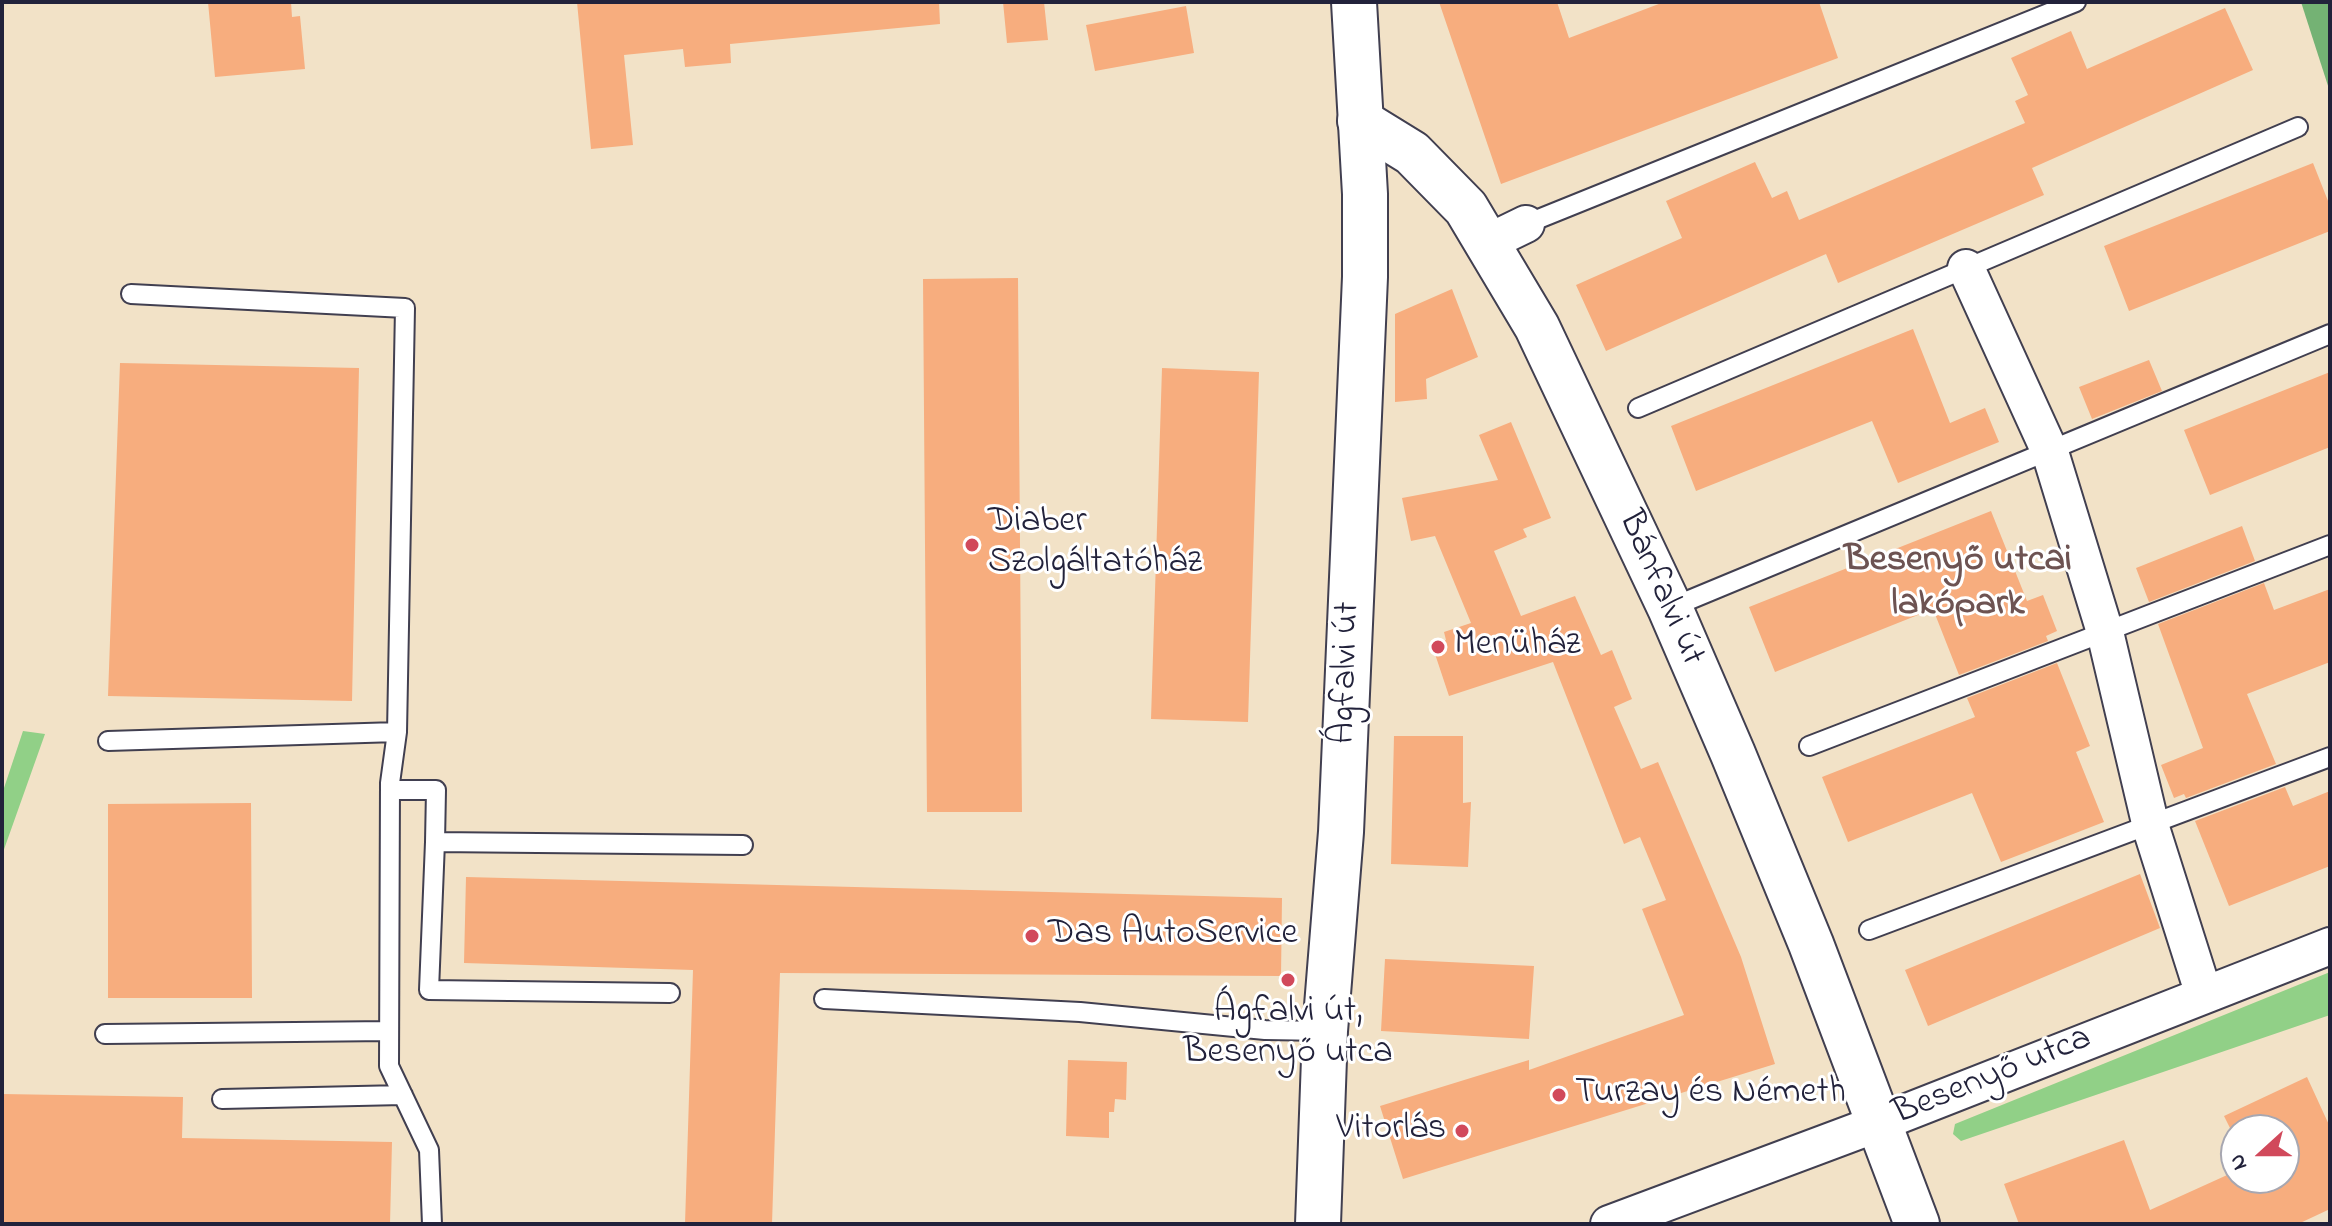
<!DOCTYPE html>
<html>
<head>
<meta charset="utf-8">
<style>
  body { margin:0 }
  #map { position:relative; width:2332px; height:1226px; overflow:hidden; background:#f2e2c7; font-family:"Indie Flower",sans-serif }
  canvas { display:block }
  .frame { position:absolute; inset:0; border:4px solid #22223b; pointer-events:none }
  .north { position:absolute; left:2220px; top:1114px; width:80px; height:80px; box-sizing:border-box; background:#fff; border:2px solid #a7a7b1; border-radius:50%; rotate:249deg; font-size:22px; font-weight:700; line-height:32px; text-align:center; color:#22223b }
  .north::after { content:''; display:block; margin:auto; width:28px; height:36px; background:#d1495b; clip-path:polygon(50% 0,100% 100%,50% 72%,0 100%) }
</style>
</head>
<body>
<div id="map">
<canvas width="2332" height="1226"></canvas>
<div class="frame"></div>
<div class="north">N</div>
</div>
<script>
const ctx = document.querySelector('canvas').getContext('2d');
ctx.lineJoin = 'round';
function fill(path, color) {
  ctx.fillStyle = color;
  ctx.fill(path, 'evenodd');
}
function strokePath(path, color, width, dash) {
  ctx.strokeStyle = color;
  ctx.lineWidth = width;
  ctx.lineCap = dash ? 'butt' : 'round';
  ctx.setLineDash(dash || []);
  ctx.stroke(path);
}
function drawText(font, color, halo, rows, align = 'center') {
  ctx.font = font + ' "Indie Flower",sans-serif';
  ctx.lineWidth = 6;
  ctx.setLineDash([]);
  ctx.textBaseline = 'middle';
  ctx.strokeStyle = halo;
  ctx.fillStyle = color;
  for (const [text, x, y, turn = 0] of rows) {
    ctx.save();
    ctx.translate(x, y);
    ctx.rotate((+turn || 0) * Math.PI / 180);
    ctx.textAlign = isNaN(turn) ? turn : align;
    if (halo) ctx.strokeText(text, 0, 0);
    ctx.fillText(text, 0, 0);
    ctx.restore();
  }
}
fill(new Path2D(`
  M23 731 45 734 2 855V794Z
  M2330 972V1015L1961 1141 1953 1134 1955 1124Z`), '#91d087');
fill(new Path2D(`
  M2301 2H2330V92Z`), '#74b274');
fill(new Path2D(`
  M208 2H291L292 17 300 16 305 69 215 77Z
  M577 2H939L940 24 730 44 731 63 685 67 683 49 624 55 633 145 591 149Z
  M1003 2H1044L1048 40 1007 43Z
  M1439 2H1557L1569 38 1664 2H1819L1838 58 1501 184Z
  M1186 6 1194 53 1095 71 1086 25Z
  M2225 8 2253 70 2032 168 2044 195 1838 283 1826 254 1606 351 1576 285 1682 238 1666 201 1755 162 1772 198 1787 191 1799 220 2025 123 2015 101 2028 95 2011 58 2071 31 2087 69Z
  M2313 163 2330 206V231L2129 311 2104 246Z
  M1018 278 1022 812H927L923 279Z
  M1452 289 1478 357 1426 379 1427 399 1395 402V314Z
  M1913 329 1950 423 1985 408 1999 442 1898 483 1872 421 1696 491 1671 426Z
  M2149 360 2162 391 2092 419 2079 387Z
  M120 363 359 368 352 701 108 696Z
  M1162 368 1259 372 1248 722 1151 719Z
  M2330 372V447L2210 495 2184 430Z
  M1511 422 1551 518 1523 529 1527 537 1494 551 1521 616 1575 596 1601 655 1612 650 1632 699 1614 707 1641 769 1658 762 1741 957 1775 1064 1403 1179 1380 1106 1529 1060V1070L1684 1015 1642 909 1666 900 1640 837 1624 844 1553 662 1449 696 1432 645 1446 640 1444 632 1471 623 1435 536 1411 541 1402 498 1498 480 1479 435Z
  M1991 511 2027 601 2043 595 2057 631 2046 636 2048 641 1959 675 1933 609 1775 672 1749 607Z
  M2242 526 2255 561 2149 602 2136 568Z
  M2264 583 2274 610 2330 589V662L2247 694 2276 764 2186 798 2184 794 2174 798 2161 765 2203 748 2158 624Z
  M2057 663 2090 746 2076 752 2104 822 2001 862 1972 793 1848 842 1822 777 1975 717 1967 698Z
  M1394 736H1463V803L1471 802 1468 867 1391 864Z
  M2285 787 2293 806 2330 791V866L2229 906 2195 821Z
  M251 803 252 998H108V804Z
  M2140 874 2160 928 1928 1026 1905 970Z
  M466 877 1282 898 1281 976 780 973 772 1224H685L693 970 464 963Z
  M1385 959 1534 966 1529 1039 1381 1031Z
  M1068 1060 1127 1062 1126 1100 1115 1099 1114 1112H1109V1138L1066 1136Z
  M2307 1077 2330 1127V1209L2298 1224H2019L2004 1184 2124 1140 2150 1210 2236 1171V1178H2284V1130H2236V1140L2224 1116Z
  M2 1094 183 1097 182 1138 392 1142 390 1224H2Z`), '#f7ad7e');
const service = new Path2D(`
  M1526 224 2076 2
  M131 294 405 308 397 732 390 783 389 1066 429 1150 432 1224
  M1638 408 2298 127
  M1670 608 2330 334
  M108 741 397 732
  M1809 746 2330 545
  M390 790H436L435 842 743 845
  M435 842 429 990 670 993
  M1869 930 2330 757
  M824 999 1080 1012 1265 1030 1325 1031
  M105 1034 389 1031
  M222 1099 403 1095`);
const minor = new Path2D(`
  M1489 242 1526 224
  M1966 268 2050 452 2105 632 2152 831 2204 995
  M1609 1224 1879 1123 2330 946`);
const tertiary = new Path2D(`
  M1360 121 1412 153 1466 208 1537 327 1670 608 1733 754 1811 944 1917 1224`);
const secondary = new Path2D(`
  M1318 1224 1325 1031 1341 832 1365 277V194L1354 2`);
strokePath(service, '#413f50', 22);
strokePath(minor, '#413f50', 40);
strokePath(tertiary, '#413f50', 48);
strokePath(secondary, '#413f50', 48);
strokePath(service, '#fff', 18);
strokePath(minor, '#fff', 36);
strokePath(tertiary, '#fff', 44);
strokePath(secondary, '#fff', 44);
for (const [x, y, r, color] of [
  [972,545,8,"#d1495b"],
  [1438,647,8,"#d1495b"],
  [1032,936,8,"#d1495b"],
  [1288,980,8,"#d1495b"],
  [1559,1095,8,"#d1495b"],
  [1462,1131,8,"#d1495b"]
]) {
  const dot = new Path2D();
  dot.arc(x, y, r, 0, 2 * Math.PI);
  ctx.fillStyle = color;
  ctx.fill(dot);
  strokePath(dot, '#fff', 3);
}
drawText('36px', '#22223b', '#fff', [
  ["Diaber",988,524],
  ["Szolgáltatóház",988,565],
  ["Menüház",1454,647],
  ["Das AutoService",1048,936],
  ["Ágfalvi út,",1288,1014,"center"],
  ["Besenyő utca",1288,1055,"center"],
  ["Turzay és Németh",1575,1095],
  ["Vitorlás",1446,1131,"right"]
], 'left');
drawText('36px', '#22223b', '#fff', [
  ["Bánfalvi út",1659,589,66],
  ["Ágfalvi út",1348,673,-88],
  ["Besenyő utca",1993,1078,-22]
]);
drawText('bold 38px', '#6d5352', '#fff', [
  ["Besenyő utcai",1958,563],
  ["lakópark",1958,607]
]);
</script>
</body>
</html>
